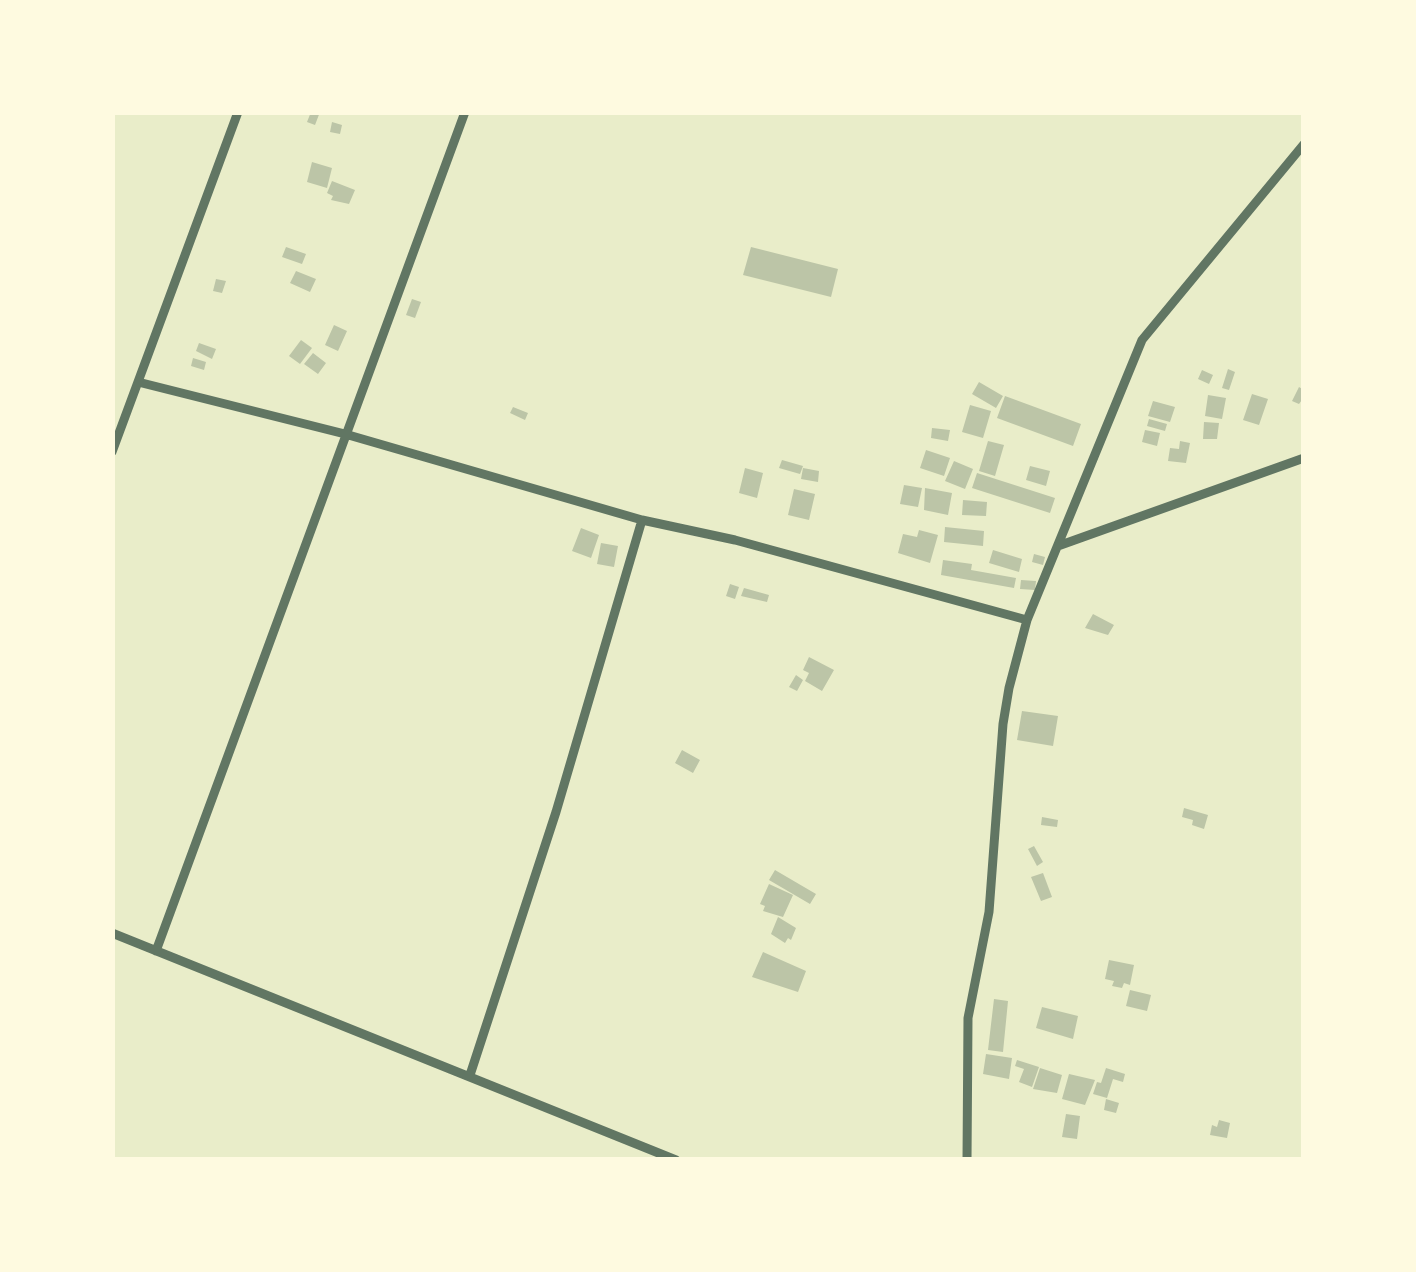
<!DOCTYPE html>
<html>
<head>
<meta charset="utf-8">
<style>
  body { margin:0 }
  #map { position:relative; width:1416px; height:1272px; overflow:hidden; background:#e9edc9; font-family:"IBM Plex Sans",sans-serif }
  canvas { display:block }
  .frame { position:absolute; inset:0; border:115px solid #fefae0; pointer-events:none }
</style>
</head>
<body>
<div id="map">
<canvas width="1416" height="1272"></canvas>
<div class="frame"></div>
</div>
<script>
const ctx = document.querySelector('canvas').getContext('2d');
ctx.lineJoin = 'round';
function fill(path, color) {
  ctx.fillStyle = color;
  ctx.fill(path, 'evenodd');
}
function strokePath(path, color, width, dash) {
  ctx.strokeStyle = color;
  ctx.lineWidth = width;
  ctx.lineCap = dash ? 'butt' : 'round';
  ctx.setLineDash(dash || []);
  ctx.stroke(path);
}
fill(new Path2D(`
  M311 112H320L315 125 307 122Z
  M332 122 342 125 340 134 330 132Z
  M312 162 332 168 327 188 307 182Z
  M332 181 355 190 349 204 331 200 333 196 327 193Z
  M286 247 306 254 302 264 282 257Z
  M751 247 838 269 831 297 743 275Z
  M296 271 316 279 310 292 290 283Z
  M216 279 226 281 222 293 213 291Z
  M412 299 421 302 415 318 406 315Z
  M334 325 347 331 338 351 325 345Z
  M301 340 312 348 300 364 289 356Z
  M199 343 216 349 212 359 196 351Z
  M313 353 326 363 318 374 304 364Z
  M193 358 206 362 204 370 191 366Z
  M1228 369 1235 372 1229 390 1222 388Z
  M1202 370 1213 375 1209 384 1198 379Z
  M979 382 1003 396 996 408 972 394Z
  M1299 387 1304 390V397L1299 404 1292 401Z
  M1252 394 1268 399 1259 425 1243 420Z
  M1208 395 1226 398 1222 419 1205 416Z
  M1005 396 1081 424 1073 446 997 418Z
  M1153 401 1175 407 1170 422 1148 416Z
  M970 405 991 411 983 438 962 432Z
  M513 407 528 413 525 420 510 413Z
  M1149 419 1167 424 1165 431 1147 426Z
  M1204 422 1219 423 1217 439H1203Z
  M932 428 950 430 948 441 931 438Z
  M1145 430 1160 433 1157 446 1142 442Z
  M988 441 1004 445 995 476 979 471Z
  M1180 441 1190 443 1186 463 1168 461 1170 448 1179 449Z
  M926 450 950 458 944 476 920 468Z
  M782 460 803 466 800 474 779 468Z
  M954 461 973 469 965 489 945 481Z
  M1030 466 1050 471 1046 486 1026 480Z
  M745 468 763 473 757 498 739 493Z
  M803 468 819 471 818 482 801 479Z
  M977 473 1055 498 1050 513 972 488Z
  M904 485 922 488 918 507 900 504Z
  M925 488 952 493 948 515 924 510Z
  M794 489 815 494 809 520 788 515Z
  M963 500 987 502 986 516 962 515Z
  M945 527 984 531 983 546 944 542Z
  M581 528 599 535 591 558 572 551Z
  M919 530 938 535 930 563 898 553 903 534 917 537Z
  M601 543 618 546 614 567 597 564Z
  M993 550 1022 559 1019 572 989 563Z
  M1034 554 1045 557 1043 565 1032 562Z
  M943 560 972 564 971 570 1016 578 1014 588 941 575Z
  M1021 580 1036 581 1035 590 1020 589Z
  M730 584 739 587 735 599 726 596Z
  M744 588 769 595 767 602 741 596Z
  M1093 614 1114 625 1108 635 1085 628Z
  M809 657 834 670 822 691 805 681 809 673 803 670Z
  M796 675 803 680 797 691 789 687Z
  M1022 711 1058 716 1053 746 1017 740Z
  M682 750 700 760 693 773 675 763Z
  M1184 808 1208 815 1204 829 1192 825 1193 820 1182 817Z
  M1042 817 1058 820 1057 827 1041 825Z
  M1034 846 1043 862 1037 866 1028 849Z
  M775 870 816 894 810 904 769 880Z
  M1043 873 1052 897 1041 901 1031 877Z
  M769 884 793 895 783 917 763 911 765 906 760 904Z
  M778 917 796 928 791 940 788 938 785 943 771 934Z
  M763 952 806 971 798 992 752 977Z
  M1109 960 1134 965 1130 985 1124 983 1122 988 1112 986 1114 981 1105 979Z
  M1130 990 1151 995 1147 1011 1126 1006Z
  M994 999 1008 1001 1003 1052 988 1050Z
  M1042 1007 1078 1016 1073 1039 1036 1028Z
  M986 1054 1012 1058 1009 1079 983 1074Z
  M1017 1060 1039 1067 1032 1087 1019 1082 1024 1069 1015 1066Z
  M1040 1068 1062 1075 1057 1093 1033 1089Z
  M1106 1068 1125 1074 1123 1082 1113 1079 1107 1098 1093 1094 1097 1082 1101 1083Z
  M1069 1074 1095 1080 1085 1105 1062 1099Z
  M1106 1099 1119 1103 1116 1113 1104 1110Z
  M1066 1114 1080 1116 1077 1139 1062 1137Z
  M1219 1120 1230 1123 1227 1138 1210 1135 1212 1125 1217 1127Z`), '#bcc5a7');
strokePath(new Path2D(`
  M138 382 345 434 642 520 735 540 1027 620
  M112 452 238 112
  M1058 546 1304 458
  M112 933 676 1160
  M156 951 465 112
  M470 1075 556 812 642 520
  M967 1160 968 1018 989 912 1003 724 1009 688 1027 620 1142 340 1304 144`), '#617663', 9);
</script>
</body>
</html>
